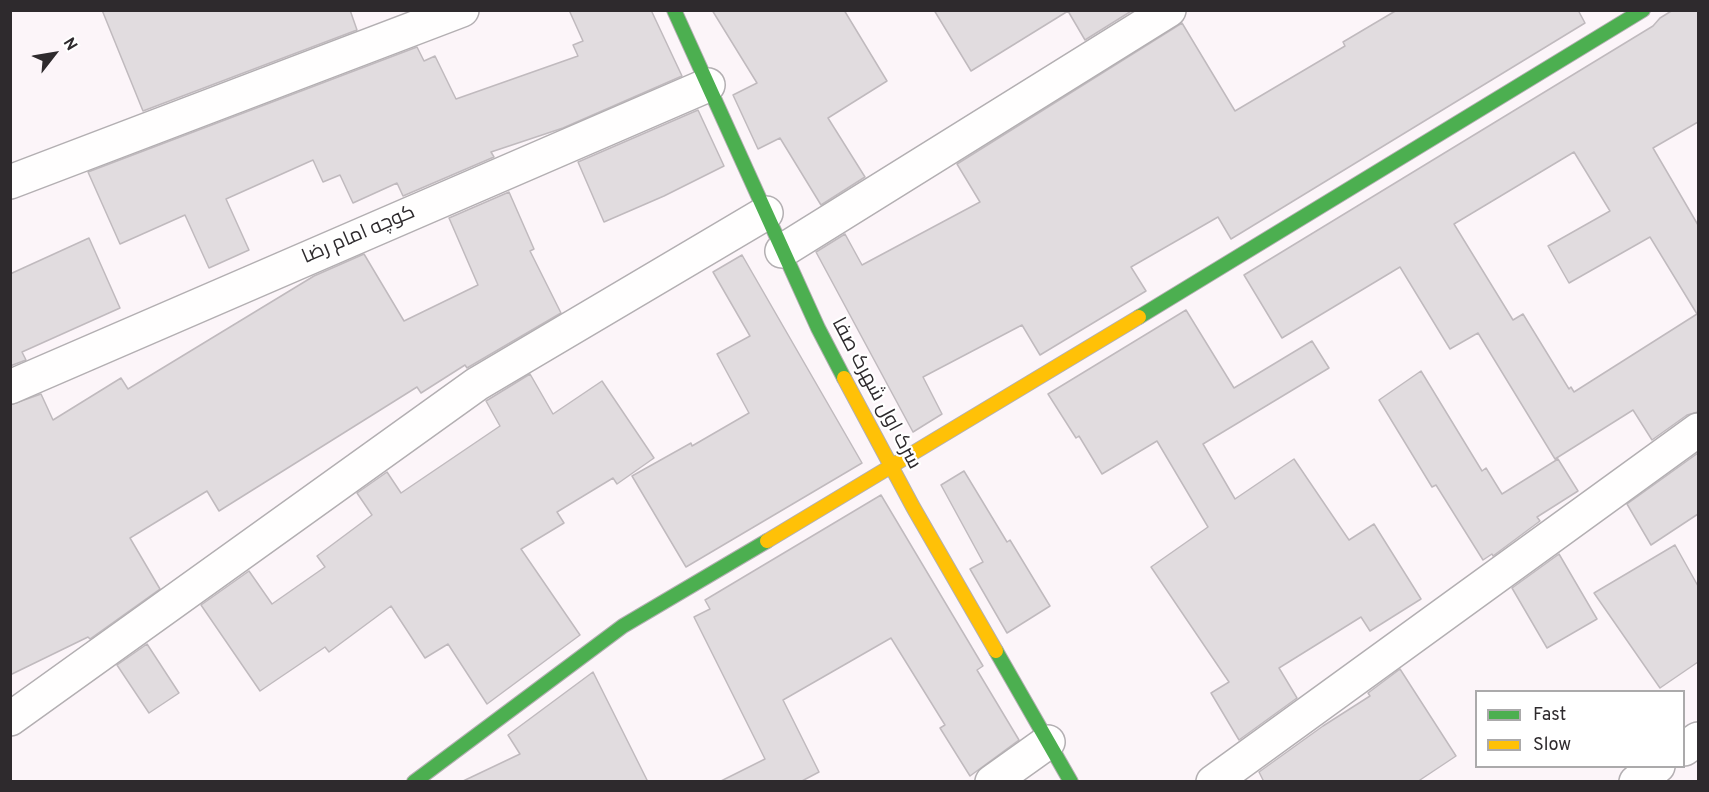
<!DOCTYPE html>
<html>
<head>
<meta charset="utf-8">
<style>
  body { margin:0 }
  #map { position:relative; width:1709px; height:792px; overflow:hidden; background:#fcf5f9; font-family:Overpass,sans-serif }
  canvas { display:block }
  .frame { position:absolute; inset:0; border:12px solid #2e2a2d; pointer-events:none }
  .legend { position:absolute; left:1475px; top:690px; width:210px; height:78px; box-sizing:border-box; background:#fff; border:2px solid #abaaab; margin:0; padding:8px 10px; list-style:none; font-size:18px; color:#2e2a2d }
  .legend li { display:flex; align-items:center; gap:12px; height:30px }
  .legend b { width:30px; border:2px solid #abaaab }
  .north { position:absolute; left:24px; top:24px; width:60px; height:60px; -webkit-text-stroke:4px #fff; paint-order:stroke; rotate:59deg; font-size:16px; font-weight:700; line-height:24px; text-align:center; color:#2e2a2d }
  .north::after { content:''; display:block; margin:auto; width:21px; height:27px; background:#2e2a2d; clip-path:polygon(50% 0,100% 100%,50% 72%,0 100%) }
</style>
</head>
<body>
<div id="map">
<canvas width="1709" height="792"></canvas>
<div class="frame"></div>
<ul class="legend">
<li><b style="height:8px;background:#4caf50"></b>Fast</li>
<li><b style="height:8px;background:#ffc107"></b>Slow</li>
</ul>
<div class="north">N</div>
</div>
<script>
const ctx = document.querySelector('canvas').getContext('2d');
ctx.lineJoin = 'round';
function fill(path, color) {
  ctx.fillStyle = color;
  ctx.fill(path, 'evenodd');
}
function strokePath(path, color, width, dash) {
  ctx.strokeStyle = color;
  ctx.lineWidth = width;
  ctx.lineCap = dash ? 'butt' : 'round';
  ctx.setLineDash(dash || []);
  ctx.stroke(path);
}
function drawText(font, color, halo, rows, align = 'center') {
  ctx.font = font + ' Overpass,Cairo,sans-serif';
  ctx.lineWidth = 4.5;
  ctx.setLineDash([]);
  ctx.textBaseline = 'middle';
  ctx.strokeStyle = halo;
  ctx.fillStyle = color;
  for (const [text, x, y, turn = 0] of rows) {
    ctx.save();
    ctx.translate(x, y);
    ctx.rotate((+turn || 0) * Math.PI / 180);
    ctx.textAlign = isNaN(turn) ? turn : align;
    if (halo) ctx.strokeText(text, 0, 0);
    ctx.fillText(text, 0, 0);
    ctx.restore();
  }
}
const building = new Path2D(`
  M102 10H350L357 30 143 111Z
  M569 10H651L682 76 563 128 491 152 494 157 403 196 397 183 353 203 340 175 323 182 313 160 226 199 249 250 209 268 185 215 120 244 88 172 417 47 424 61 435 56 456 99 578 56 573 45 583 41Z
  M712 10H844L887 81 828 118 865 177 821 205 780 138 758 149 733 95 757 83Z
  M934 10H1133L1085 40 1068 11 971 71Z
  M1397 10H1578L1585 23 1231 239 1218 217 1131 267 1146 291 1040 355 1022 325 923 377 942 414 913 432 816 252 845 234 862 265 980 202 957 164 1182 23 1235 111 1345 46 1343 42Z
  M1673 10H1698V122L1653 148 1698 225V412L1687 415 1652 440 1633 410 1555 459 1478 333 1450 349 1400 267 1282 338 1244 275 1653 26 1660 18ZM1574 152 1610 211 1548 246 1569 283 1650 237 1697 314 1574 392 1571 387 1569 389 1523 314 1513 320 1454 224Z
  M698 110 724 166 664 196 604 222 578 162Z
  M509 192 534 249 530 251 561 313 467 368 465 365 421 393 417 387 219 511 207 491 130 538 160 589 90 639 88 637 10 675V405L41 394 53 420 121 378 128 389 314 276 364 254 404 321 478 285 449 218Z
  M89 238 120 308 22 352 26 360 10 366V274Z
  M742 255 862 463 686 567 632 476 691 443 692 446 749 413 717 354 750 336 713 272Z
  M1186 310 1234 388 1312 341 1329 368 1203 444 1235 499 1294 459 1349 540 1374 524 1421 599 1370 631 1361 617 1279 668 1297 698 1239 740 1211 693 1229 682 1151 567 1208 527 1157 441 1102 474 1079 436 1076 438 1048 394Z
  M1421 371 1482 471 1486 468 1502 494 1558 459 1578 491 1537 517 1540 521 1493 556 1492 554 1483 560 1436 485 1432 487 1379 400Z
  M530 374 553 414 602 381 654 458 617 484 613 478 557 512 564 523 521 549 580 635 487 704 448 644 425 658 391 606 329 652 325 647 260 691 201 605 249 571 272 604 325 567 317 556 372 515 357 493 387 472 401 493 500 426 486 401Z
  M1698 453V514L1651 545 1627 504Z
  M964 471 1007 542 1010 540 1050 606 1007 633 970 569 983 562 941 485Z
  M881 495 983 666 977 670 1019 740 970 776 940 728 945 725 891 638 783 700 819 772 800 782H719L765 759 694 617 710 609 705 600Z
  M1675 545 1698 586V662L1660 688 1594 593Z
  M1559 554 1597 619 1547 648 1512 588Z
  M147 644 179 693 149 713 117 665Z
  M1400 669 1456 756 1417 782H1264L1259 772 1323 726 1370 696 1368 693Z
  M593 672 648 782H461L520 754 508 735Z`);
fill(building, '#e1dcdf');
strokePath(building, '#c0babe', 1.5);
const street = new Path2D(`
  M10 182 462 10
  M782 251 1169 10
  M10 387 708 85
  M10 719 477 384 766 213
  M1684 749 1698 739
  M992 782 1048 742
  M1213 782 1698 430
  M1636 782 1658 766`);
const fast = new Path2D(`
  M674 10 818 328 844 378
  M1139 317 1643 10
  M996 651 1071 782
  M414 782 623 626 767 541`);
const slow = new Path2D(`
  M844 378 913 507 996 651
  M767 541 1139 317`);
strokePath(street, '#b3afb2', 36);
strokePath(fast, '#b3afb2', 16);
strokePath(slow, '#b3afb2', 16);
strokePath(street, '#fffefe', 33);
strokePath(fast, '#4caf50', 14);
strokePath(slow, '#ffc107', 14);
drawText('20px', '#2e2a2d', '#fff', [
  ["کوچه امام رضا",359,236,-23],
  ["سرک اول شهرک صفا",875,394,62]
]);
</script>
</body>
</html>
